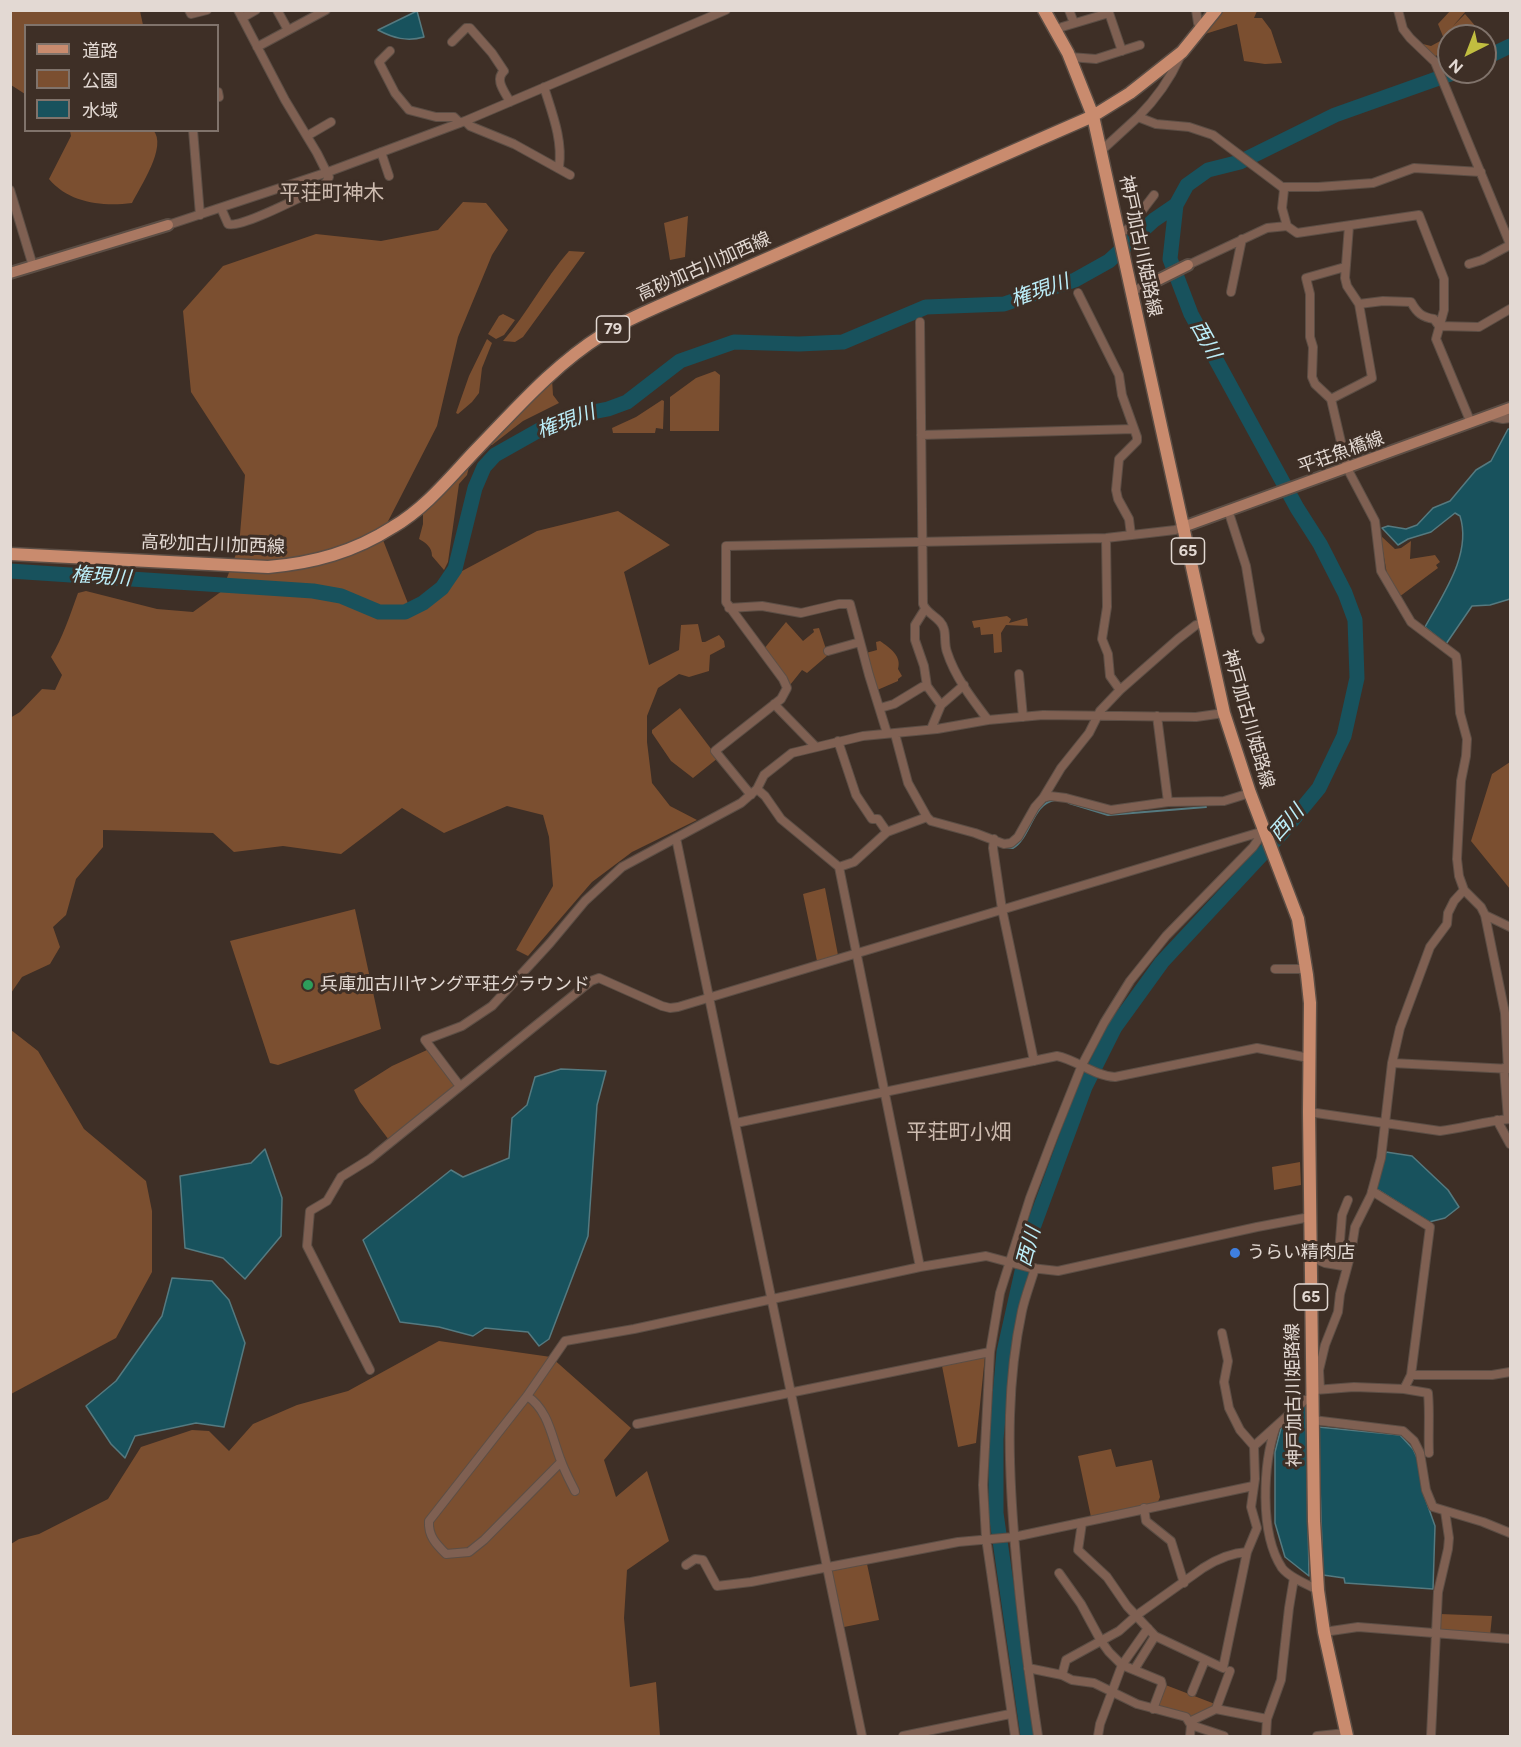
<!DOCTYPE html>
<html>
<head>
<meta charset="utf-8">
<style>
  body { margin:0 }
  #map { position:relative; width:1521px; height:1747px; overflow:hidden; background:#3e2f26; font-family:Figtree,"Noto Sans JP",sans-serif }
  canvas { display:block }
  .frame { position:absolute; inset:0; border:12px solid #e3d9d3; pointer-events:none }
  .legend { position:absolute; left:24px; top:24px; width:195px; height:108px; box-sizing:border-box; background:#3e2f26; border:2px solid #80736b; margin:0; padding:8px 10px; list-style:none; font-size:18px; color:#e3d9d3 }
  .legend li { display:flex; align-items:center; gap:12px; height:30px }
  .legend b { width:30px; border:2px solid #80736b }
  .north { position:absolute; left:1437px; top:24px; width:60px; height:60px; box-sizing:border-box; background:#3e2f26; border:2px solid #80736b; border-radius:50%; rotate:222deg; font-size:16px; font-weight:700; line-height:24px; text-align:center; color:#e3d9d3 }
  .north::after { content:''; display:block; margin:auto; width:21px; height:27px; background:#c1be40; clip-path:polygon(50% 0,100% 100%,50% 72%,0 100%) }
</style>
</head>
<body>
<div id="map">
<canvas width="1521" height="1747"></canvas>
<div class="frame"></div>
<ul class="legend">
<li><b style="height:8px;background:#c98b6e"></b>道路</li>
<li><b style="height:16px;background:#7b4f30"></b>公園</li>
<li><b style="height:16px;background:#18525d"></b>水域</li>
</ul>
<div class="north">N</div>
</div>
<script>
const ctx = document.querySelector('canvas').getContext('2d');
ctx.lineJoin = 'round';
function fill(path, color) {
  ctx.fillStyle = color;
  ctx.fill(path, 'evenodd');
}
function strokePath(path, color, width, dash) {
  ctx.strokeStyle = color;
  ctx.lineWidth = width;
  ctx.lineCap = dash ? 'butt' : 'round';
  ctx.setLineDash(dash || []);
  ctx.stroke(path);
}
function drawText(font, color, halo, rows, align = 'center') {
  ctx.font = font + ' Figtree,"Noto Sans JP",sans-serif';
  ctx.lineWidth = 6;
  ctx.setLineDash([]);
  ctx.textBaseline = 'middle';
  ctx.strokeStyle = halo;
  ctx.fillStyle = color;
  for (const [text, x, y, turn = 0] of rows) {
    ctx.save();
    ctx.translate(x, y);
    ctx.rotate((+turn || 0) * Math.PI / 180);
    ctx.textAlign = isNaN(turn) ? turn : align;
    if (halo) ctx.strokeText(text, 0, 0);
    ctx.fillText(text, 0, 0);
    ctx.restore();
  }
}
fill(new Path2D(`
  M10 11H140L143 25 26 26 25 94 11 85Z
  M1222 11H1257L1254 18H1262L1271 30 1282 63 1265 64 1244 61 1237 24 1205 34Z
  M1450 11H1466L1453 26 1465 14 1484 36H1449V52L1435 56 1419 43 1431 46 1444 39 1438 24Z
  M153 130C168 146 140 187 132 203 103 207 69 203 49 179L71 136 70 131Z
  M463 202 486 203 508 230 492 255 458 337 437 426 381 535 409 606 449 578 537 531 618 511 670 545 624 572 649 665 679 650 681 625 698 624 702 642H705L719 635 724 641 725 647 710 655 709 671 689 677 679 674 658 688 647 716V742L652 783 670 806 697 820 632 852 592 882 528 956 516 950 553 886 549 837 543 815 507 806 444 833 402 808 341 854 283 846 234 852 213 833 103 830V847L76 879 66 915 53 927 60 947 50 964 22 977 11 993 10 718 20 712 42 689 55 690 62 675 51 657C63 637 70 615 78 593L86 591 157 609 193 612 222 591 239 546 245 475 191 392 183 311 223 266 316 234 381 241 438 230Z
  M688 216 685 257 670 260 664 223Z
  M569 251 585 252 523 337 515 342 503 341C528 313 544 279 569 251Z
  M503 314 515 320 504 335 496 339 488 334 499 316Z
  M487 339 492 343 482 368 479 393 472 402 458 414 456 413 469 376Z
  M715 371 720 375 719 431H670V397L696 378Z
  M552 379 553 395 559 403 523 421 492 445H488Z
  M662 400 664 401 663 429 656 428 655 433H613L612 428 636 417Z
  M470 463 467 475 459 484 448 562 444 570 432 556C432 547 426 543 419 539L423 524V510Z
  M1380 535 1395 549 1401 548 1411 541 1410 559 1435 555 1440 562 1436 565 1438 568 1399 597 1387 574Z
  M1007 616 1011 619 1009 623 1027 618 1028 626 1006 625 1001 633 1002 652 994 653 993 634 981 635 980 627 974 628 972 621Z
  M786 622 803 641 814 632 813 629 819 628 828 655 807 673 802 670 790 685 763 650Z
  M880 641C890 648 902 656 898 669L902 676 898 679V681L875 691 866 653 877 650 876 642Z
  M680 708 718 758 693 778 671 761 652 733V730Z
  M1510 762V889L1471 841 1492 774Z
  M825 888 838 955 817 961 803 894Z
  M355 909 381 1029 278 1065 270 1063 230 941Z
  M11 1030 38 1051 84 1129 146 1181 152 1211V1272L116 1338 11 1394Z
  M427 1050 455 1086 389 1140 360 1102 354 1090 392 1066Z
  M1300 1162 1301 1185 1274 1190 1272 1167Z
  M439 1341 551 1357 631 1428 604 1460 616 1497 647 1471 669 1541 627 1570 624 1618 630 1687 656 1682 660 1736H11V1544L19 1539 39 1534 108 1499 141 1447 192 1430 209 1431 229 1451 253 1424 297 1405 348 1391Z
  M985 1356 976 1443 958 1447 942 1366 945 1362Z
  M1111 1449 1116 1467 1152 1460 1160 1497 1158 1502 1091 1517 1078 1456Z
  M867 1564 879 1620 844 1627 832 1571Z
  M1440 1614 1492 1616 1490 1636 1442 1633 1440 1629Z
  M1163 1684 1215 1704 1214 1709 1193 1718 1156 1708Z`), '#7b4f30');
const water = new Path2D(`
  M417 11 424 37C407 42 393 38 378 30Z
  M1508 429H1510V599L1490 605 1472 606 1446 644 1425 627C1443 594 1472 554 1460 516L1455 513 1431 532 1408 539 1398 545 1382 528 1388 526 1406 529 1417 525 1433 508 1450 501 1476 470 1491 461Z
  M561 1069 606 1071 597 1105 588 1236 549 1339 539 1346 528 1332 485 1328 473 1336 439 1327 400 1322 363 1240 451 1170 463 1177 509 1158 512 1118 527 1105 535 1077Z
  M265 1149 282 1198 281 1236 245 1279 223 1258 185 1248 180 1176 251 1163Z
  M1386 1152 1412 1156 1448 1190 1459 1207 1445 1218 1429 1222 1375 1188Z
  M172 1278 212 1281 229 1300 245 1343 224 1427 196 1423 135 1436 125 1458 111 1444 86 1406 116 1381 162 1316Z
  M1306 1405 1309 1576 1285 1557 1275 1523V1452L1282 1424Z
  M1318 1427 1400 1435 1413 1449 1419 1462 1422 1489 1435 1526 1433 1589 1345 1583 1344 1578 1323 1575Z`);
fill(water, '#18525d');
strokePath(water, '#557a80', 1.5);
strokePath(new Path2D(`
  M1069 803 1108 815 1206 807
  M1005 847 1013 848C1031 837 1032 803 1055 800`), '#557a80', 2);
strokePath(new Path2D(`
  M1485 58 1510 46
  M10 571 313 591 341 596 379 612H405L423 603 442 588 455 569 475 488 484 467 495 455 550 424 577 415 608 409 627 402 680 361 734 342 799 344 843 342 926 307 1004 304 1075 280 1109 261 1154 220 1176 205
  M1028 1736 996 1513V1439L1004 1352 1030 1236 1085 1087 1115 1027 1162 962 1281 834 1319 788 1344 736 1357 678 1355 620 1345 593 1320 544 1297 508 1191 314 1170 259 1176 205 1187 185 1208 170 1240 162 1335 115 1456 72`), '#18525d', 15);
const street = new Path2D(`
  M189 10 191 14 207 10
  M277 10 288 30
  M1069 10 1074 23
  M1108 10 1122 51
  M1196 10 1198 23 1202 29
  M1398 10 1403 29 1410 38 1435 62 1510 244
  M242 18 256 10
  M1062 27 1109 13
  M452 42 466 28H470L492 53 504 71C494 80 505 92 510 102
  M257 47 326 10
  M390 51 379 62 395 93 409 110 436 117H454L460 123
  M1070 57 1096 59 1140 45
  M544 87C552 113 563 140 559 167
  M218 92 219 97
  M1138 117C1155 100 1170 79 1180 57
  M465 121 470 126 514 144 570 175
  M193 130 200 215
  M307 136 331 122
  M1102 150 1138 117 1156 124 1189 127 1213 135 1282 187H1318L1373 183 1414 168 1481 172
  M381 152 389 176
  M1282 187 1284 190 1282 208 1287 226
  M10 190 33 266
  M221 208 228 224C241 229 308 193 324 186L329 177 317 153 285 100 238 10
  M168 225 328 172 465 121 726 10
  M1118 233 1128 229 1154 195
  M1469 264 1482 260 1510 245
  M1188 265 1267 228 1287 226 1297 233 1419 215 1444 279V310L1436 339 1471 423
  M1345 267 1306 278 1310 294V337L1313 347 1312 377 1315 384 1331 399 1347 468 1375 521 1381 571 1411 622 1456 656 1457 662 1460 713 1467 739 1466 756 1461 781 1457 859 1459 876 1464 890 1481 907 1485 915 1505 1013 1508 1069
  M1130 292 1156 281
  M1231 292 1242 239
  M1078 293 1119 375 1122 395 1137 437V441L1119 459 1116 490 1118 499 1129 519 1131 535
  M1359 304 1383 301 1411 302C1417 313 1422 317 1434 319L1439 326 1479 327 1510 309
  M920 322 923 604C927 615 941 617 944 629 946 636 944 644 947 652 955 677 972 699 988 720
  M1331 399 1372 378 1359 304 1347 286 1345 278 1349 226
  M1488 416 1503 419 1510 418
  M921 435 1134 429
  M1228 510 1246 566 1257 633 1260 639
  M1106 538 1107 607 1102 639 1108 654 1110 676 1120 690
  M729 608 762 606 801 613 839 604H850L869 675 887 733
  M925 609 915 625V640L924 666 927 686 941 705
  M828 651 860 642
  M1019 674 1023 717
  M774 704 815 746
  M880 708 894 704 922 687 927 686
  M1157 716 1168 802
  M931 729 941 705 964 685
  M895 734 908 783 927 817
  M838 741 856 795 872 819H878L887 832
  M757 789 765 796 781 819 839 867 854 862 887 832 927 817 931 821 975 833 1004 844 1011 843 1018 837 1035 807 1043 798 1050 796 1066 798 1111 810 1168 802 1224 801 1250 793
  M751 795 715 751 781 699 787 688 783 679 726 602V546L1106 538 1175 530 1183 527
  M1043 798 1061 768 1089 733 1100 711 1120 690 1178 639 1196 625 1203 623
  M676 838 862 1736
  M994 839 993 848 1002 909 1034 1061
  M839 867 920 1267
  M1485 915 1510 927
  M1275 969H1307
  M1392 1063 1510 1069
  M1504 1068 1508 1119
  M459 1085 425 1040 462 1026 492 1006 550 943 585 901 622 867 741 803 757 789 764 775 792 753 863 736 937 729 988 720 1043 715 1196 717 1224 713
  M1309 1112 1440 1131C1464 1128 1486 1121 1510 1119
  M1497 1120 1510 1144
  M736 1123 1057 1056C1077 1060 1094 1076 1115 1077L1257 1048 1309 1058
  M1372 1191 1430 1227 1411 1375
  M1311 1257 1325 1263 1343 1266
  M1338 1265 1342 1215 1348 1200
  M1035 1268C1031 1282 1025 1297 1022 1311 1007 1381 1008 1450 1013 1520 1018 1592 1027 1664 1038 1736
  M1222 1333 1228 1361 1224 1382 1229 1408 1240 1430 1254 1446
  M370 1370 307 1246 310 1211 327 1201 341 1177 370 1159 591 981 599 978 662 1006 670 1008 678 1007 1264 831
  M1320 1389 1319 1370 1325 1345 1338 1312 1340 1294 1351 1253 1355 1227 1371 1195 1381 1158 1392 1063 1400 1028 1430 947 1447 924 1448 913 1454 901 1464 890
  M1404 1389 1428 1393C1430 1413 1428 1433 1429 1453
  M1315 1390 1354 1387 1404 1389 1411 1375H1492L1510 1372
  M527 1396C549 1410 552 1439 561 1461 565 1472 570 1481 575 1491
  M1313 1420 1403 1431 1414 1441 1420 1453 1426 1490 1433 1507 1483 1522 1510 1533
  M637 1424 990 1352
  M1276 1426C1263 1463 1259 1533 1282 1568 1290 1578 1307 1584 1318 1590
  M561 1462 484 1540 469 1552 446 1554C436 1544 428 1536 429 1521L527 1396 565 1341 634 1329 920 1267 986 1256 1031 1268 1058 1271 1257 1227 1310 1217
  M1144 1508 1146 1521 1171 1541 1184 1583
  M1082 1523 1078 1550 1107 1577 1127 1606 1155 1636 1223 1668 1247 1552 1257 1528 1251 1507 1255 1479 1254 1446 1305 1400 1314 1399
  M686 1565 695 1559 703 1560 717 1586 751 1582 958 1542 1014 1537 1253 1486
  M1059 1573 1081 1604 1101 1641 1109 1652 1122 1665 1161 1681 1162 1685 1153 1709
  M1324 1632 1358 1627 1510 1639
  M1028 1668 1062 1675 1072 1680 1094 1683 1137 1704 1186 1717 1191 1725 1224 1736
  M1134 1670 1155 1636
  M1062 1675 1066 1660 1119 1631 1137 1615 1203 1568C1217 1559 1230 1553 1247 1552
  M1192 1692 1205 1660
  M1216 1709 1230 1671
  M1189 1722 1216 1709 1267 1719
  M903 1736 1010 1714
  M1015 1736 986 1538 983 1485 990 1352 1000 1293 1030 1198 1054 1135 1082 1065 1104 1023 1130 981 1166 936 1253 847 1264 831
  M1098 1736 1100 1724 1122 1665 1148 1628
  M1190 1736 1191 1725
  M1266 1736 1267 1719 1281 1680 1289 1608 1294 1578
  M1317 1736 1346 1733
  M1431 1736 1438 1592 1448 1549 1449 1538 1445 1511`);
const secondary = new Path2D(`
  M10 273 168 225
  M1156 281 1188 265
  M1183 527 1510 408`);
const primary = new Path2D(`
  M1044 10 1068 53 1093 116 1224 713 1250 793 1298 919 1307 975 1310 1003 1309 1112 1314 1521 1318 1590 1324 1632 1347 1736
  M10 554 268 567C314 563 354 552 393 527 426 508 451 476 477 449 516 409 554 365 602 335 620 323 639 315 659 306L1093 116 1130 93 1182 52 1216 10`);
strokePath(street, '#5c4e45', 10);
strokePath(secondary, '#5c4e45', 14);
strokePath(primary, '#5c4e45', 15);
strokePath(street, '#7f6052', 8);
strokePath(secondary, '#a97862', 10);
strokePath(primary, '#c98b6e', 12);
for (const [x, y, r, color] of [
  [308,985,6,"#2e9e5b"],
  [1235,1253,6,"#3f7fe0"]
]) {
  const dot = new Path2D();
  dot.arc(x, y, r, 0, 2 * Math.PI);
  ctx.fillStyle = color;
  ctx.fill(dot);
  strokePath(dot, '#3e2f26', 2);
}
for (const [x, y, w] of [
  [613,329,33],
  [1188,551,33],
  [1311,1297,33]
]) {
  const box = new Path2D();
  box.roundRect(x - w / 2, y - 13, w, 26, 4.5);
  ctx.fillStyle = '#3e2f26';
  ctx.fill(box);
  strokePath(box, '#e3d9d3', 1.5);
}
drawText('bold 16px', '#e3d9d3', null, [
  ["79",613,329],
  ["65",1188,551],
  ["65",1311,1297]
]);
drawText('18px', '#e3d9d3', '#3e2f26', [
  ["神戸加古川姫路線",1140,246,78],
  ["高砂加古川加西線",704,267,-24],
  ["平荘魚橋線",1341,453,-20],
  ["高砂加古川加西線",213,545,2],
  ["神戸加古川姫路線",1248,719,74],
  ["神戸加古川姫路線",1294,1395,-91]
]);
drawText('18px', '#e3d9d3', '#3e2f26', [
  ["兵庫加古川ヤング平荘グラウンド",320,985],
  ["うらい精肉店",1247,1253]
], 'left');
drawText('italic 20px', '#bceef9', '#3e2f26', [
  ["権現川",1040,291,-19],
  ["西川",1205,340,61],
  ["権現川",566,422,-20],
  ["権現川",101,577,4],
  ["西川",1287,823,-48],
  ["西川",1029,1247,-75]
]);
drawText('21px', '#cebcb0', '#3e2f26', [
  ["平荘町神木",332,194],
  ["平荘町小畑",959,1133]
]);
</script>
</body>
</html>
